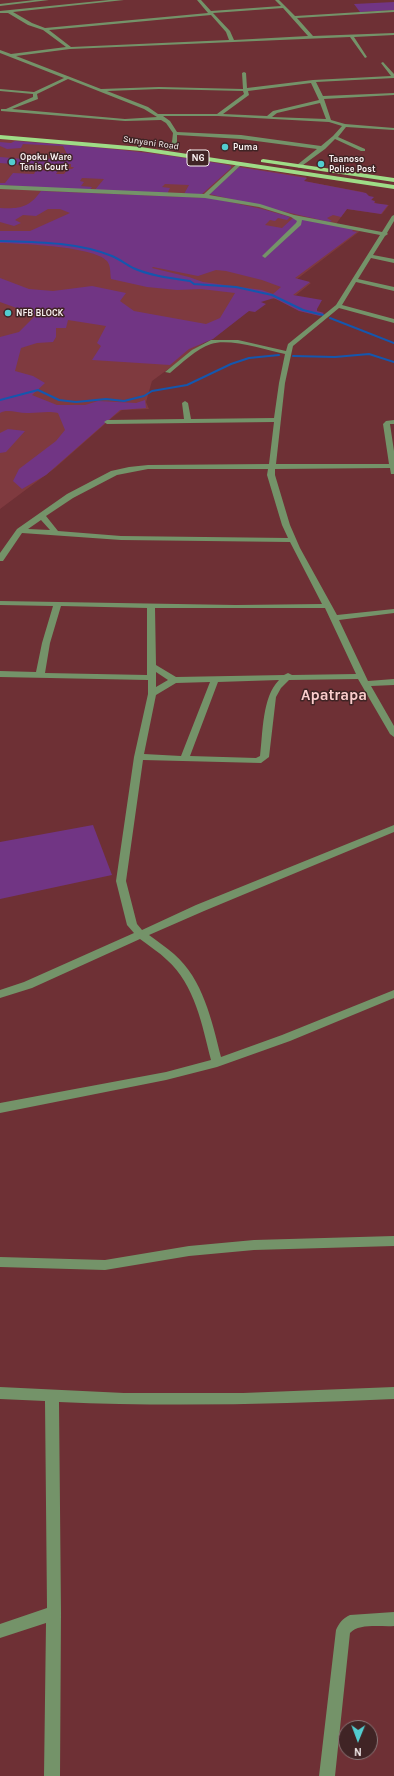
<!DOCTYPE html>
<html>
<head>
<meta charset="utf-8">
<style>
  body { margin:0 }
  #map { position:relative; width:394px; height:1776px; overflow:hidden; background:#6e3035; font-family:Karla,sans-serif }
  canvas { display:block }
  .north { position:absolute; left:338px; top:1720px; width:40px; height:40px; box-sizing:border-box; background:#402425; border:1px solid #8a7677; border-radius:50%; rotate:181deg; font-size:11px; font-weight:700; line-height:16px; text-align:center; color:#faf2f2 }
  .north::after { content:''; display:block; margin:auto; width:14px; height:18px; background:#52cdd0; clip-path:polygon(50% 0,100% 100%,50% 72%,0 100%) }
</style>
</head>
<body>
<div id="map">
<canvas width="394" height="1776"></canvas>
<div class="north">N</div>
</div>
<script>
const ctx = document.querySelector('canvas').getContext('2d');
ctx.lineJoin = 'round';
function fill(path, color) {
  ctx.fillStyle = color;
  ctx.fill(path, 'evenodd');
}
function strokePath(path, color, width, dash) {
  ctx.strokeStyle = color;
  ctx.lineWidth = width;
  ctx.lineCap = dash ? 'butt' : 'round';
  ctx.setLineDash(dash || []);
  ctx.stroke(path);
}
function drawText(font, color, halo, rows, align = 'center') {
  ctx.font = font + ' Karla,sans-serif';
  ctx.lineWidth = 3;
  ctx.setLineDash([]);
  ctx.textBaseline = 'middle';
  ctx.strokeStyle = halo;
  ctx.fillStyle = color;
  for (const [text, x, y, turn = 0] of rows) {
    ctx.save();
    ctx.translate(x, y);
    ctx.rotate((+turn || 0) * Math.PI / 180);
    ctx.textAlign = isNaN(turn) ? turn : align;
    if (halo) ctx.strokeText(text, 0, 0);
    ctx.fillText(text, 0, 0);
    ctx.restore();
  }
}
fill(new Path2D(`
  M0 139 96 146 172 155 307 177 303 181 363 192 377 204 389 205 382 214 347 209 336 224 364 228 297 279 311 283 296 295 284 301 266 297 152 381 146 402 149 409 122 410 114 416 55 468 0 509Z`), '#7f3a3f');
fill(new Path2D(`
  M394 2V10L360 12 354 4Z
  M15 141C87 146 157 152 228 165L231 166V168L202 194H184L189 185 165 184 162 187 170 188 167 194 94 191 104 179 82 178 80 181 84 182 81 186 92 187 89 191 0 185V183H5L13 173 34 174 36 170 58 171 56 174H64L68 169H72L74 167H71V164H64L58 168 0 163V157L36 160 38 158 52 159 53 157H59L61 153 67 154 63 146 23 144 21 148 7 149 0 146V142L11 143Z
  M239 167 307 178 304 181 366 193 369 196 374 197 371 200 375 201 374 203 388 205 381 214 347 209 341 217 333 215 327 218 332 221 329 222 209 194Z
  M41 191 211 198 262 209 290 217 287 220 278 218 275 221 270 220 265 225 282 228 293 218 354 229 352 231 357 232 295 278 310 282 293 295 322 300 317 309V311L324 313 320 316 299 311 274 298 261 302 266 304 255 312 249 311 213 339 189 349 170 365 92 360 101 346 97 343 106 326 68 320 66 328H56V337L53 342 37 343 21 348 15 371 33 376 45 383 32 395 57 405H85L98 401 136 403 145 400 146 408 120 410 46 475 22 489 13 481 19 469 56 441 65 430 58 413C47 411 40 413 29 413 19 414 8 408 0 413V337L19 332 36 315 0 302V278L29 289 53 291 92 286 126 293 120 301 134 311 206 324 220 318 235 293 201 289 177 290 147 287 111 279C110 273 111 266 107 261 93 246 22 244 0 243V231H30L70 213 60 209H48L36 216 23 215 15 220 21 223 14 226 0 222V208C19 209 29 208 41 191ZM153 267 198 276 216 270 226 271 262 280 281 287 273 294 262 290 203 282 189 277 152 268Z
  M8 429 25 431 6 452 0 453V433Z
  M93 825 112 875 0 899V842Z`), '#713584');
strokePath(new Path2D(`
  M0 241C37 242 77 242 112 256 119 259 126 264 133 268 151 276 171 278 190 281L194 284 236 287 272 295 303 310 323 315
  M330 318 394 343
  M293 356 335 357 369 354 394 362
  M0 400 38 390 59 400 76 402 106 399 124 401 144 396 152 391 187 385 231 364 249 358 279 355`), '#1457ae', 2);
fill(new Path2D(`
  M35 0H49L0 6V4Z
  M109 0H124L13 12 32 23 45 28 208 13 197 0H201L211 11 281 6 275 0H279L295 16 394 10V12L297 18 313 36 394 33V35L354 37 367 57 365 58 350 37 70 49 16 56 101 89 159 87 243 89 242 73 244 72 246 73 247 88 313 80 391 76 381 63 383 62 394 74V78L316 82 323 96 394 93V95L324 99 331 120 345 124 394 128V130L346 127 338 137 365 149V151H361L335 139 325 149 299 168 296 166 297 165 317 149 241 139 177 135V143L168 150 165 148 172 142 173 133 166 123 161 120 125 121 1 111V109H6L33 97V94L0 91V89L34 92 64 78 0 53V50L11 54 66 47 43 30 28 25 8 13H0V11ZM283 8 308 36 234 40 230 31 213 13ZM211 15 226 32 229 40 71 47 49 30ZM68 79 144 109 157 117 125 119 12 109 38 99 37 94ZM311 83 319 100 273 111 267 116 223 114 249 95 248 91ZM159 89 243 91 244 94 217 114H158L148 107 107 91ZM320 103 326 119 272 117 277 113ZM163 116H218L329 122 342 126 333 136 321 146 241 135 177 132 170 121Z
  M239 162 242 164 241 165 209 195 260 204 294 215 382 232 392 216 394 215V221L387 233 388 234 385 236 373 255 394 259V263L371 258 358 279 394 287V291L356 282 342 305 394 319V323L339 308 293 346 285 383 276 464H389L383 424 386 421 394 420V424H390L394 451V474H391L390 468 275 469V475L290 525 300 548 337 615 394 609V613L339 620 368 681 394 679V685L371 686 394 726V737L390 734 358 679 289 680 281 688 276 697 269 757 261 763 143 760 126 881 137 924 142 930 196 905 394 825V832L204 911 149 935C157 941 166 947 174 954 203 979 212 1021 221 1057L282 1035 394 990V998L290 1041 217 1067 166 1080 0 1113V1103L166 1072 211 1060C202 1025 195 985 167 960 159 952 149 946 140 939L32 988 0 998V990L24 982 134 933 127 925 116 881 134 757 148 694V680L0 677V671L36 672 42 643 53 606 0 605V601L236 605 322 604 290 542 121 540 22 533 3 561H0V553L17 529 67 494 111 471 129 467 148 465 269 464 274 422 107 424 104 422 107 420 184 419 182 403 185 401 188 403 191 419 274 418 279 383 285 354C265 350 230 338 211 344 196 349 182 363 170 373L165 372 192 350 211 340H238L286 351 288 344 336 305 380 235 302 220 301 225 265 258 262 256 263 255 296 223 297 221 291 217 259 207 205 198 0 189V185L204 194ZM148 469H268L267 475 282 525 288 538 121 536 58 531 46 516 73 498 117 475ZM41 520 50 530 28 529ZM61 606 147 608V675L45 673 50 643ZM155 608H325L356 674 292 675 288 673 284 675 176 677 156 665ZM156 672 168 680 156 687ZM279 680C262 697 263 733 260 756L256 758 190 756 218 682ZM210 682 181 756 144 754 156 695 176 683Z
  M394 1236V1246L254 1250 189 1256 105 1270 0 1267V1257L105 1260 189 1246 254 1240Z
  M0 1387 124 1393H243L394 1387V1399C282 1404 171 1407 59 1402L61 1613 60 1776H44L46 1623 0 1638V1624L47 1608 45 1401 0 1399Z
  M394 1612V1626C381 1627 359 1623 350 1633L335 1776H319L336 1630C339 1623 343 1618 350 1615Z`), '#749369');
fill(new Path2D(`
  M0 135 141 147 394 185V189L141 151 0 139Z
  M263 159 394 178V182L261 162V160Z`), '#9fdc87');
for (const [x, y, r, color] of [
  [225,147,4,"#52cdd0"],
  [12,162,4,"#52cdd0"],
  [321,164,4,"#52cdd0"],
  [8,313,4,"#52cdd0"]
]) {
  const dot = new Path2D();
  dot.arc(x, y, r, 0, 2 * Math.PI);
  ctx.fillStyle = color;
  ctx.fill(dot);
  strokePath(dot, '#402425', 1.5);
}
drawText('9px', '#faf2f2', '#402425', [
  ["Sunyani Road",151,143,8]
]);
drawText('bold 9px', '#faf2f2', '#402425', [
  ["Puma",233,147],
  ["Opoku Ware",20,157],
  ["Tenis Court",20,167],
  ["Taanoso",329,159],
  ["Police Post",329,169],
  ["NFB BLOCK",16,313]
], 'left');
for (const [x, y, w] of [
  [198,158,22]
]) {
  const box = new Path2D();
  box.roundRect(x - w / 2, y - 8, w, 16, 3);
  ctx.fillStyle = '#402425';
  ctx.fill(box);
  strokePath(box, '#faf2f2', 1);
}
drawText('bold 10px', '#faf2f2', null, [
  ["N6",198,158]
]);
drawText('bold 15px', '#fbcdcd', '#402425', [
  ["Apatrapa",334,696]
]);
</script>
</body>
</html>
